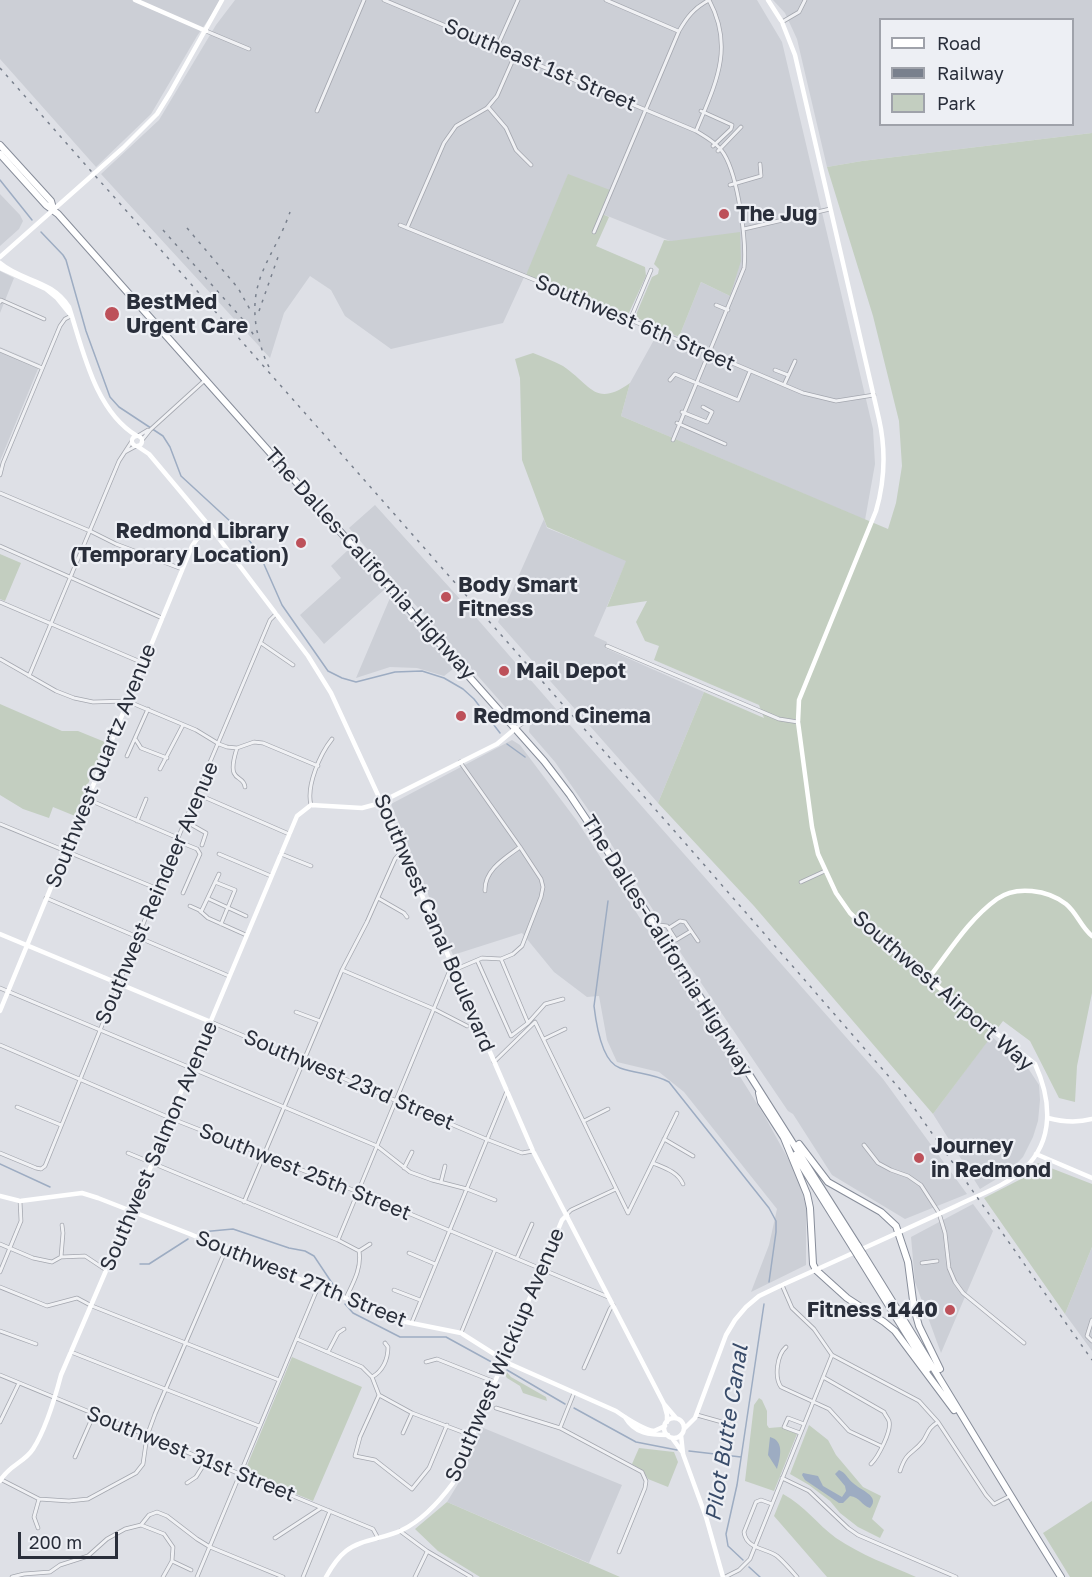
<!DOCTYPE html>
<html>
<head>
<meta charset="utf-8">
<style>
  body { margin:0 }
  #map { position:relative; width:1092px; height:1577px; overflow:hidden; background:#dee0e6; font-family:"Golos Text",sans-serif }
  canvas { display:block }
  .legend { position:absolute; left:879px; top:18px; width:195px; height:108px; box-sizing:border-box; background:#edeff4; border:2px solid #9fa2aa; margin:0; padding:8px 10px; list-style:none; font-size:18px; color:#292e3a }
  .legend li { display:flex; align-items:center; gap:12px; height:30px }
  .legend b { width:30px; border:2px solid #9fa2aa }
  .scale { position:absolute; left:18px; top:1532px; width:100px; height:27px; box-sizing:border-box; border:3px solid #292e3a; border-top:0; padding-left:8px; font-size:18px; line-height:21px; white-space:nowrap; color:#292e3a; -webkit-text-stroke:4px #edeff4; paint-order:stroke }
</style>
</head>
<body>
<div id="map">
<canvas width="1092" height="1577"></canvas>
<ul class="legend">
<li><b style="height:8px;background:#fff"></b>Road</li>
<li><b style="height:8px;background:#79808d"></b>Railway</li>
<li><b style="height:16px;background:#c3cec0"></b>Park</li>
</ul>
<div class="scale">200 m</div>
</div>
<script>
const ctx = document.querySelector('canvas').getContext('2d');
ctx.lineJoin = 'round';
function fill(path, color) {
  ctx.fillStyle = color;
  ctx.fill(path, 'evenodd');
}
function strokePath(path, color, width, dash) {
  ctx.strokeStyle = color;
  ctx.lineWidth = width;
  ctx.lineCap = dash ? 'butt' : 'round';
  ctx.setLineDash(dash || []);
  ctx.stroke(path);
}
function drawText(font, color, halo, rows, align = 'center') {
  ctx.font = font + ' "Golos Text",sans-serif';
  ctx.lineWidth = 4.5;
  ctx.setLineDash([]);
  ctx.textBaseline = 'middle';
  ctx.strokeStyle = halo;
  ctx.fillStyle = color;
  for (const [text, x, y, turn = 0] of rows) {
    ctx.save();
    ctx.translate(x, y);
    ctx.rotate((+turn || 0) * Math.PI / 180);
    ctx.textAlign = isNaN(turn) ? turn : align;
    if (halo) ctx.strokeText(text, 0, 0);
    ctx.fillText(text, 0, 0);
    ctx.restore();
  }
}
fill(new Path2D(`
  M0 0H222L197 36 151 114 96 167 0 59Z
  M235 0H757L782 42 873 429 875 464 865 520 621 416 630 383 660 329 679 337 701 282 730 296 670 241 600 213 609 190 525 275 503 323 391 349 345 316 331 290 310 276 284 313 270 358 101 174 159 120 216 25Z
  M773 0H1092V133L862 161 827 167 797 39 785 13ZM880 20H1072V124H880Z
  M0 194 20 215 23 221 19 229 0 246Z
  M0 271 14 278 0 313Z
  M0 347 40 364 0 461Z
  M375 505 459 598 556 709 530 713 520 719 515 718 431 623 349 528Z
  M544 519 547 528 627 560 594 636 607 642 605 648 704 692 658 803 498 622Z
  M348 550 385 589 324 644 300 615 341 578 331 566Z
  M390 598 428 639 453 669 444 676 417 668 390 667 356 678Z
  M562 716 883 1079 967 1194 905 1219 832 1175 793 1114 788 1111 674 943 601 828 555 762 529 732 530 724 533 722Z
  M512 740 520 745 577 821 671 966 764 1115 797 1175 806 1206V1265L751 1292 769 1245 777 1209 684 1092 659 1072 617 1062 607 1040 599 996 587 997 554 972 522 933 453 955 391 804Z
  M991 1036 1028 1068 1039 1085 1040 1100 1038 1121 1033 1137 1023 1157 1008 1172 980 1189 933 1114Z
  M973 1204 993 1231 941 1353 915 1282 911 1237Z
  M1092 1247V1351L1065 1314Z
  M481 1427 622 1485 589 1563 447 1502 458 1484Z`), '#cccfd6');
fill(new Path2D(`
  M1092 133V993L1077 1066 1075 1102 1059 1098 1030 1041 1003 1021 933 1114 754 906 658 803 704 692 764 718 759 705 654 660 659 646 645 641 636 622 647 601 607 607 626 561 547 527 522 460 520 378 515 359 533 353C543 357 554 361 563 366 591 385 595 408 630 383L621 416 888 529 896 503 902 466 899 421 873 316 827 167 862 161Z
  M568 174 610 190 600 213 609 217 596 246 645 267 646 276 628 315 526 275Z
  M740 232 741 261 730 296 701 282 679 337 635 317 652 277 658 274 659 269 654 264 664 240 671 241Z
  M0 554 21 563 5 601 0 599Z
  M0 704 62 731H78L105 742 75 816 53 807 49 818 23 809 0 795Z
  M1038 1163 1092 1184V1247L1065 1314 984 1198 1023 1178Z
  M292 1357 362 1387 313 1501 244 1473Z
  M505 1370 511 1377 546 1397 547 1401 523 1393 520 1386 507 1378 503 1372Z
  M759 1398 762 1400 767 1411V1425L769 1428 781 1427 797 1434 774 1491 745 1481 754 1405Z
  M809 1425 828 1440 836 1455 863 1487 881 1496 872 1519 884 1530 880 1538 858 1527 840 1513 830 1501 809 1485 790 1474Z
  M639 1448 674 1452 678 1462 668 1487 648 1479 643 1471 632 1464Z
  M783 1494C805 1506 817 1524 836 1538 861 1555 889 1565 916 1577H827L774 1516Z
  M1092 1501V1577H1070L1043 1533Z
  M447 1502 620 1577H480L438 1551 415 1529Z`), '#c3cec0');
fill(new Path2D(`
  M770 1437C785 1441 780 1458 777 1469L768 1455Z
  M839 1470C846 1473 847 1478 853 1483 860 1490 881 1496 870 1508 861 1505 860 1497 850 1496L843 1503H839L805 1480 802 1475 803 1473 818 1476 823 1486 842 1497 846 1491 845 1486 835 1474Z`), '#9dacc2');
strokePath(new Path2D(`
  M0 180 32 220
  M41 232 63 255 66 260 86 331 110 397 119 407 163 436 170 447 181 476 244 534 259 553 282 605 328 671 342 678 356 682 395 672 422 671 444 678 463 689 474 699 500 733
  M507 744 525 757
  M608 901 594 1006C596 1023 602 1062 620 1068 637 1074 653 1073 669 1082L769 1208 776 1221V1232L769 1282
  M0 1164 50 1187
  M201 1232 233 1229 289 1248 305 1251 314 1256 336 1289
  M140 1264H149L188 1239
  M345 1304 353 1313 400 1337H446L497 1365
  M507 1370 565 1404
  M574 1408 636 1442 677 1450
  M689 1451 741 1457
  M743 1560 728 1546 726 1534 737 1485 764 1304
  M749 1567 760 1577`), '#9dacc2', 1.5);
const street = new Path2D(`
  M384 0 696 131C706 137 718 144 724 154 738 177 747 241 744 268L673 440
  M606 0 678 31
  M782 22 799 12 805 0
  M206 31 249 49
  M497 47 518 0
  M488 107 506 128 516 150 531 165
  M317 111 364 0
  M701 111 732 125 731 129 713 146
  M696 131C715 85 735 48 709 0
  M718 151 741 127
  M730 185 761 176 760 164
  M400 225 574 296 803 393 836 401 874 395
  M407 228 444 143 456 126 487 108 497 96 515 55
  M744 229 830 209
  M594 232 679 31C687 17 694 8 709 0
  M0 302 1 300 44 319
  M716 305 728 310
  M630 320 651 270
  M0 350 42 368
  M775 370 788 375
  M670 380 675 374 694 382
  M697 383 738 400 750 371
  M784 385 795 361
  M682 412 707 422 712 412 703 407
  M677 423 725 444
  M138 436 148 430
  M142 440 150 430 204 381
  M125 452 136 446
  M0 475 3 463 60 326 65 319 71 316
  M0 493 90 531 116 544 182 569
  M0 546 162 618
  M0 602 143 663
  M261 643 293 665
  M607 646 779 719 798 722
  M0 659 56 691 74 698 93 702 127 701 196 730 219 744 227 747 237 748 254 742 263 743 318 766
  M29 676 119 461 132 441
  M516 728 533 716 553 715 562 710
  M136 740 141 748 167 758
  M237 748C235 755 231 766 234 773 237 780 244 778 245 787
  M127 756 148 709
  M160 769 183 725
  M197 794 289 834
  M87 799 178 838
  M311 805C306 786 320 754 332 739
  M137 821 146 799
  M185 821 206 833 202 845
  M0 824 158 889
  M177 841 197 849 200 854 183 893
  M219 854 271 876
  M281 854 311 866
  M215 882 235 890 221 924
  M801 882 825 871
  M485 891C484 870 505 858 520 847
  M46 898 229 976
  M378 898 404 913 407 917
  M209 899 246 916
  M190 906 199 910 208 918 246 935
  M201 912 219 874
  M656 927 659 925 667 926 676 940 691 931
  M669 928 680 921 685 922 698 941
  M501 959 528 1023
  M477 960 511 1036 528 1023 545 1004 563 999
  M342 970 434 1009 467 1026
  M454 970 482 958 501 959 513 954 522 946 541 897 543 887 541 879 520 847 460 762
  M0 988 377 1146 410 1172 432 1180 467 1189 495 1200
  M296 1012 320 1021
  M211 1022 486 1139 522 1153 533 1151
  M544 1039 565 1029
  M0 1045 170 1118 358 1192 608 1297
  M494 1062 535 1022 628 1213
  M17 1107 61 1125
  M584 1121 608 1109
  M664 1139 693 1156
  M864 1145 878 1163 891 1170 908 1176 921 1185 939 1213 945 1233 949 1268 955 1282 963 1293 1024 1343
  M0 1153 36 1168 41 1169 45 1166 178 838 270 620 276 614
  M128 1153 338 1240 359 1251
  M653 1163C665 1168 678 1172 683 1184
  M404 1168 412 1152
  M441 1182 445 1166
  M244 1202 342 970 367 922 395 859 402 851
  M628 1213 677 1113
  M567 1214 571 1210 616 1189
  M338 1240 452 965
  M0 1244 33 1258 52 1262 61 1257 85 1256 106 1270
  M409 1253 435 1264
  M61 1257 63 1233 62 1225
  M517 1258 532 1224
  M922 1263 937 1261
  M0 1272 21 1221 20 1201
  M782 1285 792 1308 814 1329 832 1355 919 1401 938 1422
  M0 1287 47 1306 77 1298 92 1306 279 1380
  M394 1290 420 1300
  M346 1298C353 1283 362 1268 359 1251L370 1244
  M1092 1320 1087 1336 1092 1341
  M412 1322 507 1091
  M0 1331 36 1344
  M461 1333 495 1250
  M297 1339 362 1367 372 1377 379 1395 412 1413 473 1436
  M786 1347C777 1355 774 1377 781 1387L829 1409 849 1431 881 1446
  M71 1352 259 1426
  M328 1352 338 1333 344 1329
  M426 1362 437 1359 495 1382
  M584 1368 610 1309 613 1305
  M0 1375 373 1529 378 1538
  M372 1377C383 1371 388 1359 388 1347L385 1343
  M823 1377 884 1412C885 1415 888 1418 889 1421 892 1431 878 1457 871 1464
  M379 1395 360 1437 355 1456 375 1460 412 1489 429 1468 447 1425
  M496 1408 560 1428 642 1472 646 1481 645 1488 619 1552
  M697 1415 729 1424
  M0 1422 19 1383
  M560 1428 574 1393
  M403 1433 412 1413
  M800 1433 784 1427 788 1418 804 1424
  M75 1457 94 1414
  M900 1471C907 1450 912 1455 923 1441 929 1432 927 1429 938 1422L986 1495 994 1504 1010 1496
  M782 1478 809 1491 848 1528 858 1535 956 1577
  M2 1480 39 1499 69 1501 88 1499 136 1473 143 1464 147 1436 155 1414 226 1249
  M187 1483 196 1477 206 1461
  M772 1504 761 1500 756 1502 744 1532C746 1549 766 1548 777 1556 784 1562 791 1570 797 1577
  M141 1525 149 1515 157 1512 167 1516 197 1539 210 1547 283 1577
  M38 1528 34 1517 39 1499
  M400 1531 427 1551 471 1577
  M275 1538 321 1508
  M172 1561 191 1570
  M12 1577 24 1574 50 1572 60 1565 88 1556 107 1539 125 1529 141 1525 164 1534 173 1547 172 1561 163 1577
  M197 1577 318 1287
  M303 1577 330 1511
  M415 1577 427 1552
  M725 1577 739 1570 750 1559 832 1355`);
const highway = new Path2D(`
  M0 145 51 201 53 208
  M0 154 46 205 58 214 544 761 570 795 612 858 858 1246
  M759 1093 761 1102 786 1141
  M784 1138 807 1194 810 1208 813 1264 816 1270 847 1298 884 1322 895 1331 954 1410
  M799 1144 828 1182 881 1212 896 1226 908 1262 914 1308 919 1326 940 1369
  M795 1155 853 1248
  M863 1254C930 1361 994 1470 1061 1577
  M858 1256 928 1369`);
strokePath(street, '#a4a7af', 4.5);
strokePath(highway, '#878d9a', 8);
strokePath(street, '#f0f1f4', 3);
strokePath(new Path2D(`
  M135 0 206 31
  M0 257 123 148 157 114 170 93 222 0
  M0 263C22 282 51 279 69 307 83 350 95 411 137 436
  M0 268 46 289 57 298 70 314
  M132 441a5 5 0 1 1 10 0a5 5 0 1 1-10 0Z
  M137 446 149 454 211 528 308 656 331 693 384 808 533 1151 664 1404 667 1415V1422
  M0 934 211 1022
  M928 979C949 952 969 919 997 899 1016 885 1048 890 1066 904 1077 913 1081 927 1092 936
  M0 1011 192 546 197 539 211 528
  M1048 1118C1063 1122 1077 1123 1092 1119
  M1036 1154 1092 1178
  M0 1196 20 1201 82 1193 98 1198 190 1234 401 1321 461 1333 510 1364 616 1411C626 1418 642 1429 654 1431L665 1426
  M664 1404 676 1418
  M625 1417C635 1434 650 1435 668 1435
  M664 1428a10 10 0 1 1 20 0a10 10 0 1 1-20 0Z
  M684 1429 695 1418 726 1335 735 1320 746 1307 759 1296 782 1285C840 1259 898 1233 956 1206 978 1195 1006 1186 1024 1169 1055 1140 1051 1099 1035 1064L878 939 850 913 836 893 818 854 812 827 798 722 799 700 876 511C885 480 886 450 879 419L795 55 782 22 768 0
  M681 1435 683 1454 706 1517 723 1577
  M672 1438 683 1453
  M0 1481C9 1465 24 1463 33 1449 46 1429 55 1398 61 1375L152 1164 170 1118 297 816 311 805 362 808 377 804 497 744 516 728
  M326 1577C331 1568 337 1558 346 1551 361 1539 384 1539 402 1530 423 1520 439 1502 453 1483L562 1220 567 1215`), '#fff', 4.5);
strokePath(highway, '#fff', 6);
strokePath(new Path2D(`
  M0 68 686 844 905 1095 1092 1360
  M187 228 238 288 252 313
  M163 230 245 322 255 337
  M259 311 278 257
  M269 367C263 356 260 343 257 331 247 278 274 258 290 212`), '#79808d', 1.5, [3, 6]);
const highwayBridge = new Path2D(`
  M858 1246 863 1254
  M853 1248 858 1256`);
strokePath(highwayBridge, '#878d9a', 8, []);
strokePath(highwayBridge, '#fff', 6);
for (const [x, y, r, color] of [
  [724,214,6,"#bd515a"],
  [112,314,8,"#bd515a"],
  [301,543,6,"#bd515a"],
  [446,597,6,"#bd515a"],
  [504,671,6,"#bd515a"],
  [461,716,6,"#bd515a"],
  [919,1158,6,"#bd515a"],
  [950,1310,6,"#bd515a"]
]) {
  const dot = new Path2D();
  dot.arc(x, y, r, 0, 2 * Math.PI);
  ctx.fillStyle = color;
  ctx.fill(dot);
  strokePath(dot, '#edeff4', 2);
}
drawText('21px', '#292e3a', '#edeff4', [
  ["Southeast 1st Street",540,65,23],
  ["Southwest 6th Street",635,323,23],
  ["The Dalles-California Highway",370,564,48],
  ["Southwest Quartz Avenue",101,766,-68],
  ["Southwest Reindeer Avenue",157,893,-67],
  ["Southwest Canal Boulevard",434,923,67],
  ["The Dalles-California Highway",667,946,58],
  ["Southwest Airport Way",943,991,41],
  ["Southwest 23rd Street",349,1080,23],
  ["Southwest Salmon Avenue",159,1146,-67],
  ["Southwest 25th Street",305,1172,22],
  ["Southwest 27th Street",301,1279,22],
  ["Southwest Wickiup Avenue",505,1355,-67],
  ["Southwest 31st Street",191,1454,22]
]);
drawText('bold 21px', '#292e3a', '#edeff4', [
  ["The Jug",736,214],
  ["BestMed",126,302],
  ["Urgent Care",126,326],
  ["Redmond Library",289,531,"right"],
  ["(Temporary Location)",289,555,"right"],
  ["Body Smart",458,585],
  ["Fitness",458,609],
  ["Mail Depot",516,671],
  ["Redmond Cinema",473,716],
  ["Journey",931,1146],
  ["in Redmond",931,1170],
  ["Fitness 1440",938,1310,"right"]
], 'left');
drawText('italic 22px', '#384b69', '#edeff4', [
  ["Pilot Butte Canal",727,1433,-81]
]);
</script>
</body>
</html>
